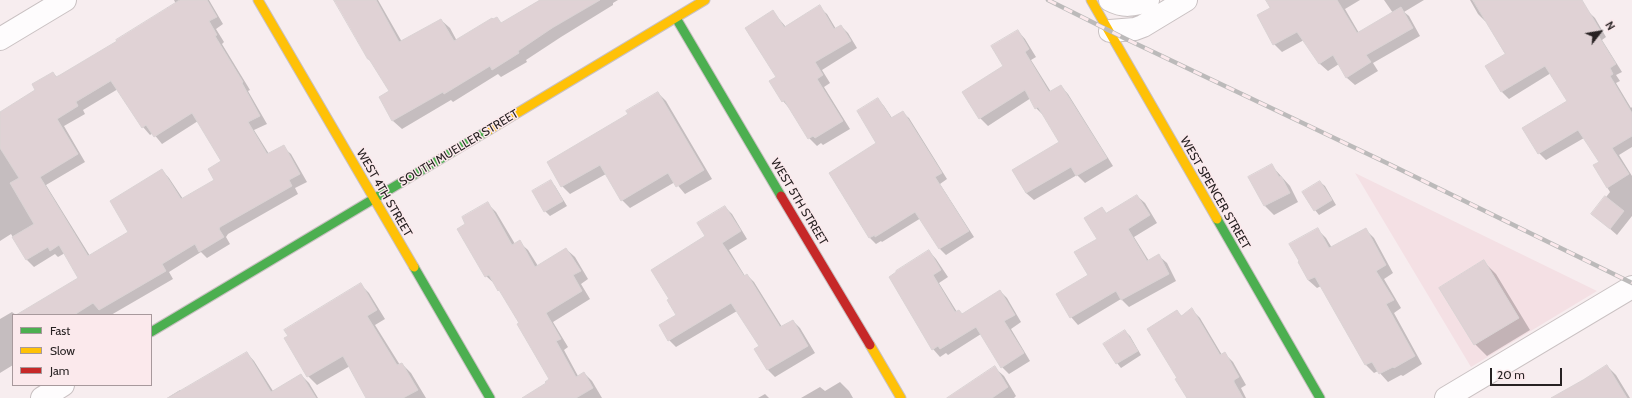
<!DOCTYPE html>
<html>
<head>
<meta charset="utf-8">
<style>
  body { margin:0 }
  #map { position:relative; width:1632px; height:398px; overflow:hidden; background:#f7edef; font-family:Cabin,sans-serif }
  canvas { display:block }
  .legend { position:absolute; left:12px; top:314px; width:140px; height:72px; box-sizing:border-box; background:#fbe9ec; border:1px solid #a7999c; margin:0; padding:5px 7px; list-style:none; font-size:12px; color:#282223 }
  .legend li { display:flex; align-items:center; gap:8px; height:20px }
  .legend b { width:20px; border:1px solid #a7999c }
  .north { position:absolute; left:1580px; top:12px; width:40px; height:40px; -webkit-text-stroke:3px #fbe9ec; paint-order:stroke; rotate:59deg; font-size:11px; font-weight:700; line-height:16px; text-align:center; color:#282223 }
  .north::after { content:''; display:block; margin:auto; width:14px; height:18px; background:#282223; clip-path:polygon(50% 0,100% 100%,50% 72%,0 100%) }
  .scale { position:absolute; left:1490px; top:368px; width:72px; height:18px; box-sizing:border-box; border:2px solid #282223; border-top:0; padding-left:5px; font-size:12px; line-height:14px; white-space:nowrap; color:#282223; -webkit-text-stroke:3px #fbe9ec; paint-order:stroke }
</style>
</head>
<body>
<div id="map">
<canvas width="1632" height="398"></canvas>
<ul class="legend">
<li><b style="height:5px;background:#4caf50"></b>Fast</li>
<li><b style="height:5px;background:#ffc107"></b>Slow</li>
<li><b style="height:5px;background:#c62828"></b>Jam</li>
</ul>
<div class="north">N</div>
<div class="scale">20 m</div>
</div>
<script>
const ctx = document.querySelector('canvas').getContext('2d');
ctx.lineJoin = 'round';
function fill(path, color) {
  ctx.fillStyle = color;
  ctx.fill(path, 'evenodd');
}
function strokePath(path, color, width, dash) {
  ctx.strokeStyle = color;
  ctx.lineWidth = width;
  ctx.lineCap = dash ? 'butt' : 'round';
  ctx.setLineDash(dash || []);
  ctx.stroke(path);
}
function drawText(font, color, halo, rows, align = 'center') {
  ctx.font = font + ' Cabin,sans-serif';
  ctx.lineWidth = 3;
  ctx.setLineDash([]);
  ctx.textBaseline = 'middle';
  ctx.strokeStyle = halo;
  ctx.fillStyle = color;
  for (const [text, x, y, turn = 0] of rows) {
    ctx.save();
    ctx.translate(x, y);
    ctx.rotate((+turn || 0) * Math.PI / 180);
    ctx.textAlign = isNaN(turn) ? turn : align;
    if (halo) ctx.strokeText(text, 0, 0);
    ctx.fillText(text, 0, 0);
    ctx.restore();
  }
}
fill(new Path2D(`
  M1355 173 1597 291 1471 367Z`), '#f4e0e4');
fill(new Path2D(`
  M174 0H209L223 24 216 29 224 42 222 44 250 90 248 91 267 124 254 130 269 154 283 147 291 154 307 182 295 188 298 194 228 234 226 237 230 244 207 258 201 252 169 272 173 279 111 315 104 314 102 315H18L79 278 65 253 58 257 55 254 34 267 26 259 11 234 0 241V113L36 90 53 73 57 77 119 41 176 4ZM118 89 143 127 150 135 153 133 162 144 198 121 223 161 215 180 183 199 169 178 162 170 130 232 90 256 46 185 85 162 64 126 85 114 83 110Z
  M335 0H378L402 42 441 20 450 28 457 41 496 18 502 24 540 0H618L613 3V5L561 37 526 60 527 62 501 77 498 74 453 102 451 100 402 129 393 121 380 97 390 91 374 64 368 59Z
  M1274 0H1360L1345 9 1359 33 1393 13 1384 0H1424L1404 12 1409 16 1420 36 1373 63 1378 71 1355 85 1347 78 1339 64 1328 71 1320 64 1304 40 1282 52 1274 44 1272 8Z
  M1470 0H1576L1595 18 1606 37 1602 40 1622 72 1616 75 1620 81 1616 83 1631 108 1632 107V147L1619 155 1632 176V216L1617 235 1593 214 1610 192 1594 166 1600 162 1584 138 1546 160 1539 153 1569 102 1551 73 1509 99 1502 92 1506 55 1486 21H1485L1478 14Z
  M819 7 827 14 836 29 841 26 848 33 857 48 822 70 830 83 824 87 850 129 823 145 821 143 817 146 809 138 790 109 783 101 777 77 773 12 786 27Z
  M1018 31 1025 39 1036 57 1031 60 1051 92 1061 86 1068 94 1113 166 1085 183 1077 175 1034 200 1026 193 1013 171 1061 143 1044 116 1036 108 1031 98 988 126 980 118 964 93 1005 66Z
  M658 93 666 101 712 179 685 194 675 182 630 208 622 200 606 174 570 194 562 186Z
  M878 99 884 106 892 118 902 112 909 118 947 179 940 184 974 237 946 255 940 249 921 218 882 242 881 241 876 244 870 238 830 173 878 143Z
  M1272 166 1290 186 1298 202 1274 215 1265 206 1250 178Z
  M551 182 555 186 567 206 550 216 545 211Z
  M1320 182 1325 186 1336 205 1319 215 1315 210Z
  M1137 196 1145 203 1157 223 1134 237 1149 261 1159 256 1167 263 1176 281 1129 307 1121 299 1078 325 1071 317 1089 275 1098 239 1102 208 1107 214Z
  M487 203 496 212 515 244 519 242 528 250 538 266 566 249 575 257 588 279 581 284 590 299 553 322 568 347 564 350 578 376 584 373 592 381 602 398H548L551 380 504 295 496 285 486 276 458 229 467 225Z
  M725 207 732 214 747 239 729 250 745 276 747 275 754 282 782 327 793 321 800 328 815 353 775 377 768 370 756 349 760 347 737 311 676 347 669 340 678 316 670 299Z
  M1318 230 1326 238 1332 248 1366 230 1374 238 1393 273 1384 279 1401 308 1394 313 1422 364 1403 376 1401 375 1388 382 1378 371 1374 373 1366 365 1321 286 1317 288 1308 280Z
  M929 251 936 259 948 277 939 283 957 312 962 314 1000 291 1007 298 1021 322 1011 329 1030 361 1009 374 1002 367 981 334 948 355 946 353 940 357 933 349 890 278Z
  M1483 261 1496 274 1530 330 1487 356 1475 344 1440 288Z
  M361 285 369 293 385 319 375 325 400 365 402 364 411 373 426 398H367L350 366 317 385 308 376 286 338Z
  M1192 310 1200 318 1222 355 1225 354 1233 362 1246 385 1241 388 1246 398H1187L1179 379 1177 312 1182 316Z
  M12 312 16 315H13V365L0 373V319Z
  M1125 331 1130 336 1141 355 1121 368 1117 363Z
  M247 353 254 361 273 391 301 375 309 383 318 398H167L180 390 182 391Z
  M1607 366 1616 375 1630 398H1553Z
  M995 368 1004 376 1016 396 1014 398H959Z
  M840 382 849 391 853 398H801L820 387 825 391Z
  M765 394 769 398H758Z`), '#0003');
const building = new Path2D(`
  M180 0H207L217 17 209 21 217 35 215 36 243 82 242 83 260 116 248 122 267 154 284 145 300 174 289 180 292 186 220 227 219 229 224 237 199 252 195 244 162 264 166 271 99 310 93 303 74 315H16L78 278 59 245 50 251 48 247 26 260 12 237 34 224 10 183 19 178 0 148V112L35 90 32 84 53 72 56 77 60 75 117 41 116 40ZM111 81 142 128 146 125 154 137 192 113 221 161 208 169 214 180 181 199 162 169 110 201 128 232 88 256 40 177 78 154 57 119 78 106 76 102Z
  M334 0H376L399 42 441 19 454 41 492 18 493 19 497 17 501 23 540 0H600L552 28 518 51 519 53 492 70 490 66 444 94 443 92 392 121 379 97 389 91 369 59H368Z
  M1266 0H1337L1357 33 1401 7 1413 28 1366 55 1371 62 1346 78 1333 55 1319 64 1297 32 1273 45 1257 15 1270 8Z
  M1473 0H1582L1600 30 1596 32 1616 64 1610 68 1613 74 1610 76 1632 113V136L1612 148 1629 174 1607 188 1593 165 1599 162 1578 130 1538 154 1522 128 1567 101 1545 66 1501 92 1485 66 1505 54Z
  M820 5 834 29 841 25 851 41 815 62 823 75 817 79 843 121 815 138 813 136 808 139 784 100 782 102 769 81 776 77 745 28 773 10 784 27Z
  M1018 30 1029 49 1025 52 1049 92 1061 85 1107 158 1076 176 1071 167 1026 193 1012 170 1059 142 1038 107 1035 109 1025 90 979 119 962 92 1003 66 991 46Z
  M658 92 704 170 676 187 668 173 621 201 600 165 561 187 547 162 628 114 626 111Z
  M878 98 891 118 903 111 942 173 935 177 969 231 939 249 915 212 875 237V235L869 238 829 173 876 143 857 111Z
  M1272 164 1279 177 1281 176 1290 193 1264 206 1248 177Z
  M551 180 563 201 544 212 532 191Z
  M1320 181 1332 200 1314 211 1302 192Z
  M1137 195 1150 215 1128 229 1147 261 1159 254 1169 274 1121 300 1116 291 1070 318 1056 294 1088 275 1074 252 1097 239 1084 218 1102 207 1106 213Z
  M1605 196 1624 211 1610 229 1591 214Z
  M488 202 512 245 520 240 535 267 566 248 581 271 573 275 582 291 546 313 561 339 556 341 576 377 584 372 593 388 576 398H522L546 383 545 382 549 379 517 324 519 323 499 290 498 291 489 275 485 277 457 229 465 224 462 217Z
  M725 206 741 231 722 243 744 276 747 274 780 327 793 320 808 346 767 370 754 349 759 346 731 303 668 341 659 325 676 315 667 300 669 299 651 270 705 236 697 223Z
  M1318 228 1329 248 1366 228 1386 265 1376 271 1394 300 1386 304 1415 356 1394 368 1393 367 1379 374 1372 362 1365 365 1315 277 1308 280 1298 262 1299 261 1289 244Z
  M929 250 941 270 933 275 955 312 959 310 962 314 1000 290 1015 315 1004 321 1024 353 1001 368 976 327 940 349 938 346 932 350 889 277 896 272V271Z
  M1484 260 1519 318 1474 345 1439 288Z
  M361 283 377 310 367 316 397 365 402 363 418 390 403 398H366L343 356 307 377 284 338 288 336 284 330Z
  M1192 308 1220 355 1225 352 1239 377 1234 380V382L1243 398H1187L1175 379 1177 378 1147 329 1177 310 1181 316Z
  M1125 330 1138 351 1116 364 1103 344Z
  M247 352 271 392 301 374 316 398H168Z
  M1607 365 1627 398H1551L1583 380Z
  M995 366 1008 387 992 398H947Z`);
fill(building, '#e0d2d5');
strokePath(building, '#dad3d4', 1);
const street = new Path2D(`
  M1110 0C1123 7 1134 6 1148 0
  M1110 31 1135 29 1143 26 1186 0
  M0 39 65 0
  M42 398 63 385
  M1446 398 1632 287`);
const fast = new Path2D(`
  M676 18 781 196
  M1217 219 1320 398
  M414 267 490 398
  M151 332 489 130`);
const slow = new Path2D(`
  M258 0 414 267
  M1091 0 1217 219
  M489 130 705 0
  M870 345 901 398`);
const jam = new Path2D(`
  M781 196 870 345`);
strokePath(street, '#c9c1c2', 24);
strokePath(fast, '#c9c1c2', 11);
strokePath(slow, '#c9c1c2', 11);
strokePath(jam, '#c9c1c2', 11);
strokePath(street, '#fefcfd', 22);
strokePath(fast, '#4caf50', 9);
strokePath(slow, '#ffc107', 9);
strokePath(jam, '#c62828', 9);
const rail = new Path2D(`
  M1048 0 1126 39 1391 165 1632 283`);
strokePath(rail, '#bcbaba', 4.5);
strokePath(rail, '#fbe9ec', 3, [9]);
drawText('12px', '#282223', '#fbe9ec', [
  ["SOUTH MUELLER STREET",459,148,-31],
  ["WEST 4TH STREET",384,193,60],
  ["WEST SPENCER STREET",1215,193,60],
  ["WEST 5TH STREET",799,202,59]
]);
</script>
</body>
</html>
